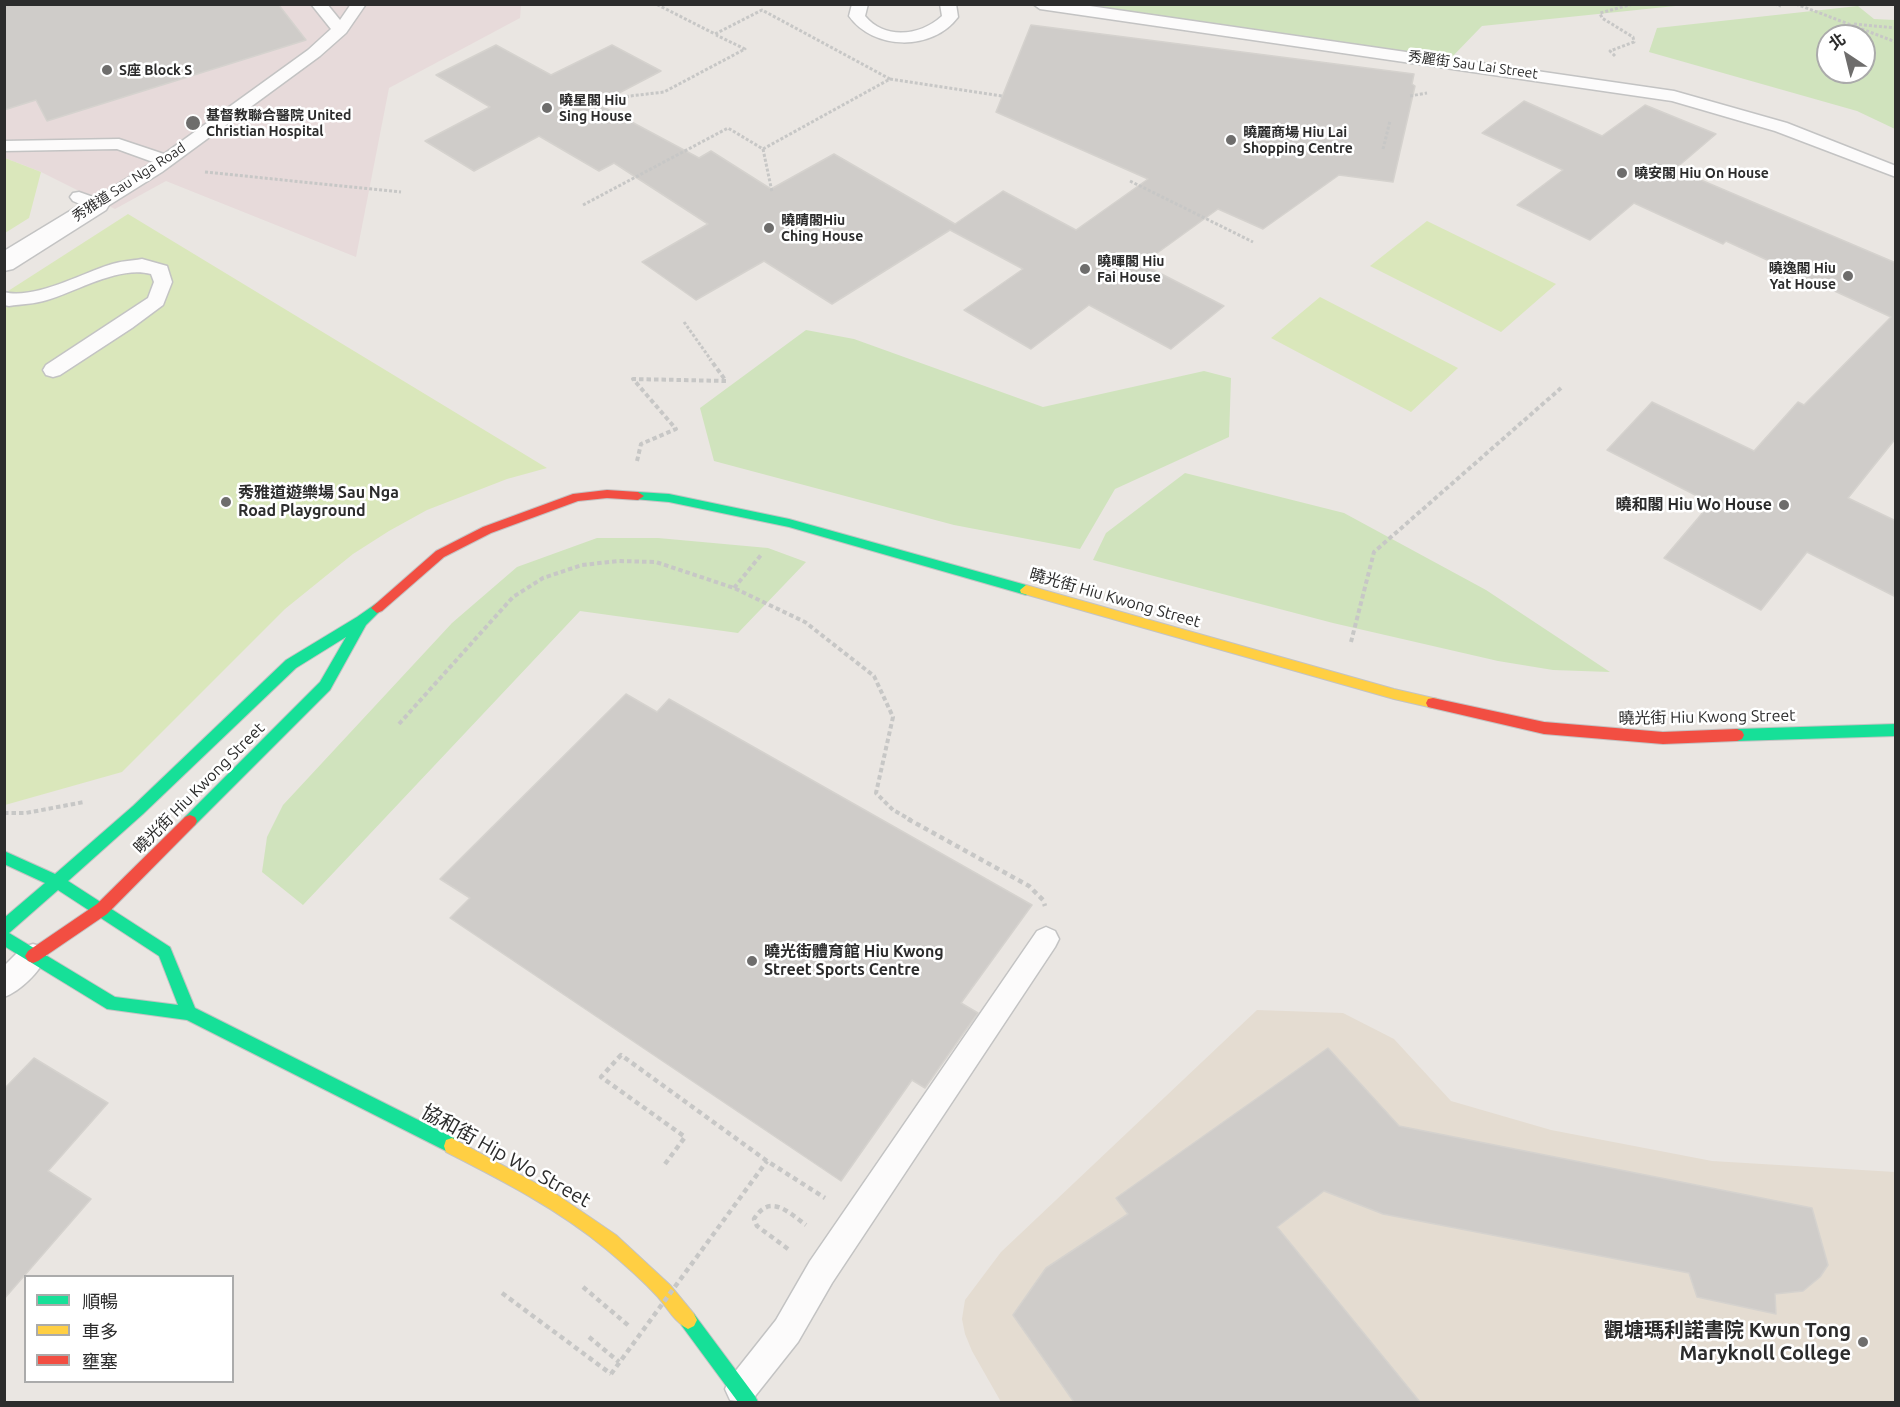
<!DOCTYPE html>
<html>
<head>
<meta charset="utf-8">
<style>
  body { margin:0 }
  #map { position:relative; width:1900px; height:1407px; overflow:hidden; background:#eae6e2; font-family:Ubuntu,"Noto Sans TC",sans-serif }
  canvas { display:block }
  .frame { position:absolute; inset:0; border:6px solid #2c2c2c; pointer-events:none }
  .legend { position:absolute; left:24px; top:1275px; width:210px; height:108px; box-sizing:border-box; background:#fff; border:2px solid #ababab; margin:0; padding:8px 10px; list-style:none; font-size:18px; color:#2c2c2c }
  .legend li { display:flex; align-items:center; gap:12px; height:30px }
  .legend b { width:30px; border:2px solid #ababab }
  .north { position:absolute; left:1816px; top:24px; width:60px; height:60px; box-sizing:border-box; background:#fff; border:2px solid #ababab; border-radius:50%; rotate:325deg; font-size:16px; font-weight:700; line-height:24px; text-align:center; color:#2c2c2c }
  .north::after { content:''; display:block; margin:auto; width:21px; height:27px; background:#6e6d6c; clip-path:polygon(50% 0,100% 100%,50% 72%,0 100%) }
</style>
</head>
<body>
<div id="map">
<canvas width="1900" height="1407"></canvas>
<div class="frame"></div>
<ul class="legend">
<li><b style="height:8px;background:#16e098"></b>順暢</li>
<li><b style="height:8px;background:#ffcf43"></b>車多</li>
<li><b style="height:8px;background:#f24e42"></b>壅塞</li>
</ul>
<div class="north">北</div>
</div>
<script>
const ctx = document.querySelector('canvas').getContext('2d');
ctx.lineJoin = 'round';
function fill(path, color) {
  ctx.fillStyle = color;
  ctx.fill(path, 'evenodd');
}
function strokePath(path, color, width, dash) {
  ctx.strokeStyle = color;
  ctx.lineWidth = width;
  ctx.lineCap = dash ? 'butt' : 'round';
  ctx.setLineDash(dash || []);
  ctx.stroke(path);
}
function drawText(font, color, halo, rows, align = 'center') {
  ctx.font = font + ' Ubuntu,"Noto Sans TC",sans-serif';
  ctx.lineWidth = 5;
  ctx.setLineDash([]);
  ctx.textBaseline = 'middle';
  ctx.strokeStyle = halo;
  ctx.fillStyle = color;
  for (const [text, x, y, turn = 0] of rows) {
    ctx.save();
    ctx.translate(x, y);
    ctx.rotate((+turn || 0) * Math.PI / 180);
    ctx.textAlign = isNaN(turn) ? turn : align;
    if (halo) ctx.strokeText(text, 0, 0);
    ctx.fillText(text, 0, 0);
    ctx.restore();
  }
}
fill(new Path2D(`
  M1257 1010 1343 1013 1394 1039 1451 1101 1551 1130 1712 1161 1895 1172V1402H1001L972 1351 965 1334 962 1319 965 1300 1001 1252Z`), '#e4dcd1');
fill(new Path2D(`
  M4 5H521L520 18 389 88 356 257 166 181 115 209 41 172 5 158Z`), '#e7dada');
fill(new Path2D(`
  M1051 5H1685L1482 26 1451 58 1066 10Z
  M1858 6 1874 19 1895 20V129L1857 111 1649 52 1657 28ZM1828 36H1864V72H1828Z
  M806 330 854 339 1043 407 1204 371 1231 378 1229 437 1115 489 1080 549 954 525 714 461 700 408Z
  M1185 473 1344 513 1486 590 1610 672 1553 670 1498 661 1333 623 1093 560 1106 533Z
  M597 538H658L768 548 806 562 738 633 580 611 303 905 262 872 267 837 283 805 452 623 517 567Z`), '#d0e3bd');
fill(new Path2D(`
  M5 158 41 172 29 218 5 233Z
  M128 214 547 468 507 479 427 510 389 531 353 554 285 609 122 772 5 805V293Z
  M1427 221 1556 284 1501 332 1370 266Z
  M1320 297 1458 368 1411 412 1271 338Z`), '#dae7bb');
const building = new Path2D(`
  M4 4H278L306 40 47 121 36 100 4 110Z
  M1031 25 1414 74 1412 84 1415 86 1393 182 1339 175 1263 229 1218 209 1142 264 1224 306 1171 349 1089 305 1031 349 964 310 1023 269 950 230 832 304 764 261 696 300 642 262 708 224 614 163 599 171 539 136 474 171 425 141 490 107 436 75 496 45 551 75 612 45 661 71 598 104 699 158 711 151 771 189 834 154 955 224 1003 191 1076 230 1148 179 996 112Z
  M1524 101 1602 136 1645 105 1716 134 1675 169 1896 263V438L1848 498 1896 521V597L1807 552 1761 610 1664 558 1711 503 1607 450 1652 402 1754 451 1798 402 1804 405 1891 317 1726 241 1723 244 1634 203 1590 240 1517 205 1563 170 1482 133Z
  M626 694 657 712 669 699 1032 905 961 1003 978 1013 965 1031 925 1088 912 1080 841 1181 450 918 470 898 440 879Z
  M1328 1048 1399 1126 1812 1208 1828 1265 1820 1277 1803 1291 1775 1294 1776 1314 1697 1297 1689 1273 1383 1214 1324 1191 1277 1227 1420 1402H1074L1013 1315 1046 1268 1128 1214 1116 1198Z
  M34 1058 108 1103 48 1171 91 1199 4 1299V1089Z`);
fill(building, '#cfccc9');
strokePath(building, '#d5d2ce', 1.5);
const lane = new Path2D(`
  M311 4H327L340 20 351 4H366L346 33 320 56 162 172 103 209H91L73 201 70 197 73 193 79 192 96 198 153 162 117 149 4 151V141L119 139 164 154 308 50 331 29Z
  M852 4H868L865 16C885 40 920 36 942 16L940 4H956L958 17C932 52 873 50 849 16Z
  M1033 4H1076L1674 91 1787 123 1896 166V177L1775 131 1672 101 1040 9Z
  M142 259 167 266 172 282 163 305 132 328 60 375 53 377 46 375 43 370 46 365 148 298 154 282 151 274C120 265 77 291 47 300 35 304 21 304 9 306L4 305V292C33 300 81 274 109 265 120 261 131 261 142 259Z
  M1046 927 1055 931 1059 939 1055 947 832 1283 798 1342 752 1400 747 1402 730 1400 725 1389 730 1378 776 1320 810 1261 1037 931Z
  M33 944 43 947 47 956C39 972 21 991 4 997V966L23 947Z`);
const street = new Path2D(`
  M97 198 106 200 109 205 106 210 13 269 4 271V251L88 200Z`);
const fast = new Path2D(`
  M638 492 669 494 789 519 1026 585 1032 590 1026 595 789 527 669 502 634 499 632 496 634 493Z
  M377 603 383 608 366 625 330 690 195 825 190 827 185 825 183 821 185 817 320 682 346 637 296 668 143 814 68 881 170 947 195 1008 458 1140 460 1146 458 1152 452 1154 187 1020 107 1009 4 946V918L45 883 4 864V851L55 874 133 806 286 660 357 617ZM58 890 159 956 178 1005 115 997 9 933Z
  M1896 724V736L1737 741 1732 739 1730 735 1732 731 1737 729Z
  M688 1311 694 1314 755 1396 758 1402H738L682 1326 679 1320 682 1314Z`);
const slow = new Path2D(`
  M1026 585 1394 689 1433 698 1438 699 1440 703 1438 707 1433 708 1394 699 1021 593 1020 590Z
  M452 1138 556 1194 616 1235 670 1285 694 1314 697 1320 694 1326 688 1329C675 1323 667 1307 657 1296 641 1279 624 1264 606 1249 558 1209 501 1180 446 1152L444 1146 446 1140Z`);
const jam = new Path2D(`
  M607 490 638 492 644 496 638 500 607 498 578 501 491 533 444 557 382 611 377 613 371 608 436 551 483 527 573 494Z
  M1433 698 1544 722 1663 732 1737 729 1742 731 1744 735 1742 739 1737 741 1663 744 1544 734 1428 707 1426 703 1428 699Z
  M190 815 195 817 197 821 195 825 107 914 38 961 33 963 28 961 25 956 28 951 97 904 185 817Z`);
strokePath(lane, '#c3c3c3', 3);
strokePath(street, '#c3c3c3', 3);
strokePath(fast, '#c3c3c3', 2);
strokePath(slow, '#c3c3c3', 2);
strokePath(jam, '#c3c3c3', 2);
strokePath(new Path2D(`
  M1774 4 1781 6
  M1796 4 1896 42
  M1854 24 1896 28
  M1615 56 1610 51 1634 42 1633 37 1602 18 1600 13 1633 4
  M890 79 1002 96
  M1410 96 1427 93
  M596 100 664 92 745 49 716 35
  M763 149 772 192
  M1383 149 1390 121
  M205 172 401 192
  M1130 181 1253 242
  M583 205 728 128 763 149 890 79 762 10 715 34 656 4
  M684 322 711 360`), '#c7c7c6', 3, [3, 2]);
strokePath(new Path2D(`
  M637 461 641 444 676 429 633 379 726 381 710 359
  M734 588 761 555
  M1351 642 1374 552 1561 388
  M399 724 513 597 543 578 582 565 618 561 656 562 734 588 805 622 874 676 893 717 876 793 893 810 911 820
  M4 813H26L84 802`), '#c7c7c6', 4, [4.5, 3]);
strokePath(new Path2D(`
  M908 819 1029 886 1043 900 1045 906
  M665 1164 685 1137 601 1077 621 1055 767 1161 825 1198
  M788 1249 757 1226 754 1219C770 1193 788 1212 806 1225
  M583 1287 629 1326
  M502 1293 611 1374
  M589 1337 619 1362`), '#c7c7c6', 4.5, [5, 4]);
fill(lane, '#fcfbfb');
fill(street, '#fcfbfb');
fill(fast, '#16e098');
fill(slow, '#ffcf43');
fill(jam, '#f24e42');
strokePath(new Path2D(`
  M611 1374 767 1161`), '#c7c7c6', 4.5, [5, 4]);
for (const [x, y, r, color] of [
  [107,70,6,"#6e6d6c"],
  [547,108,6,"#6e6d6c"],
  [193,123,8,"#6e6d6c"],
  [1231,140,6,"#6e6d6c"],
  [1622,173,6,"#6e6d6c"],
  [769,228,6,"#6e6d6c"],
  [1085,269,6,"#6e6d6c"],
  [1848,276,6,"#6e6d6c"],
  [226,502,6,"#6e6d6c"],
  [1784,505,6,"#6e6d6c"],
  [752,961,6,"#6e6d6c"],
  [1863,1342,6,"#6e6d6c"]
]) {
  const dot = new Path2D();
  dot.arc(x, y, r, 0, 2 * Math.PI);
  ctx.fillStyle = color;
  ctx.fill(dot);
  strokePath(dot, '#fff', 2);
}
drawText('14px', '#2c2c2c', '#fff', [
  ["秀麗街 Sau Lai Street",1473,65,8],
  ["秀雅道 Sau Nga Road",129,182,-33]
]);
drawText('bold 14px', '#2c2c2c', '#fff', [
  ["S座 Block S",119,70],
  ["曉星閣 Hiu",559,100],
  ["Sing House",559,116],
  ["基督教聯合醫院 United",206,115],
  ["Christian Hospital",206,131],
  ["曉麗商場 Hiu Lai",1243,132],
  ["Shopping Centre",1243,148],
  ["曉安閣 Hiu On House",1634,173],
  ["曉晴閣Hiu",781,220],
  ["Ching House",781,236],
  ["曉暉閣 Hiu",1097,261],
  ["Fai House",1097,277],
  ["曉逸閣 Hiu",1836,268,"right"],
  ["Yat House",1836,284,"right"]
], 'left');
drawText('bold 16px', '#2c2c2c', '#fff', [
  ["秀雅道遊樂場 Sau Nga",238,493],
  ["Road Playground",238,511],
  ["曉和閣 Hiu Wo House",1772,505,"right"],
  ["曉光街體育館 Hiu Kwong",764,952],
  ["Street Sports Centre",764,970]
], 'left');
drawText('16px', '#2c2c2c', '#fff', [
  ["曉光街 Hiu Kwong Street",1115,598,16],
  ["曉光街 Hiu Kwong Street",1707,717,-1],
  ["曉光街 Hiu Kwong Street",199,788,-45]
]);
drawText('20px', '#2c2c2c', '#fff', [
  ["協和街 Hip Wo Street",506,1156,29]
]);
drawText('bold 20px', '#2c2c2c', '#fff', [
  ["觀塘瑪利諾書院 Kwun Tong",1851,1330],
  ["Maryknoll College",1851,1353]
], 'right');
</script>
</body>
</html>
